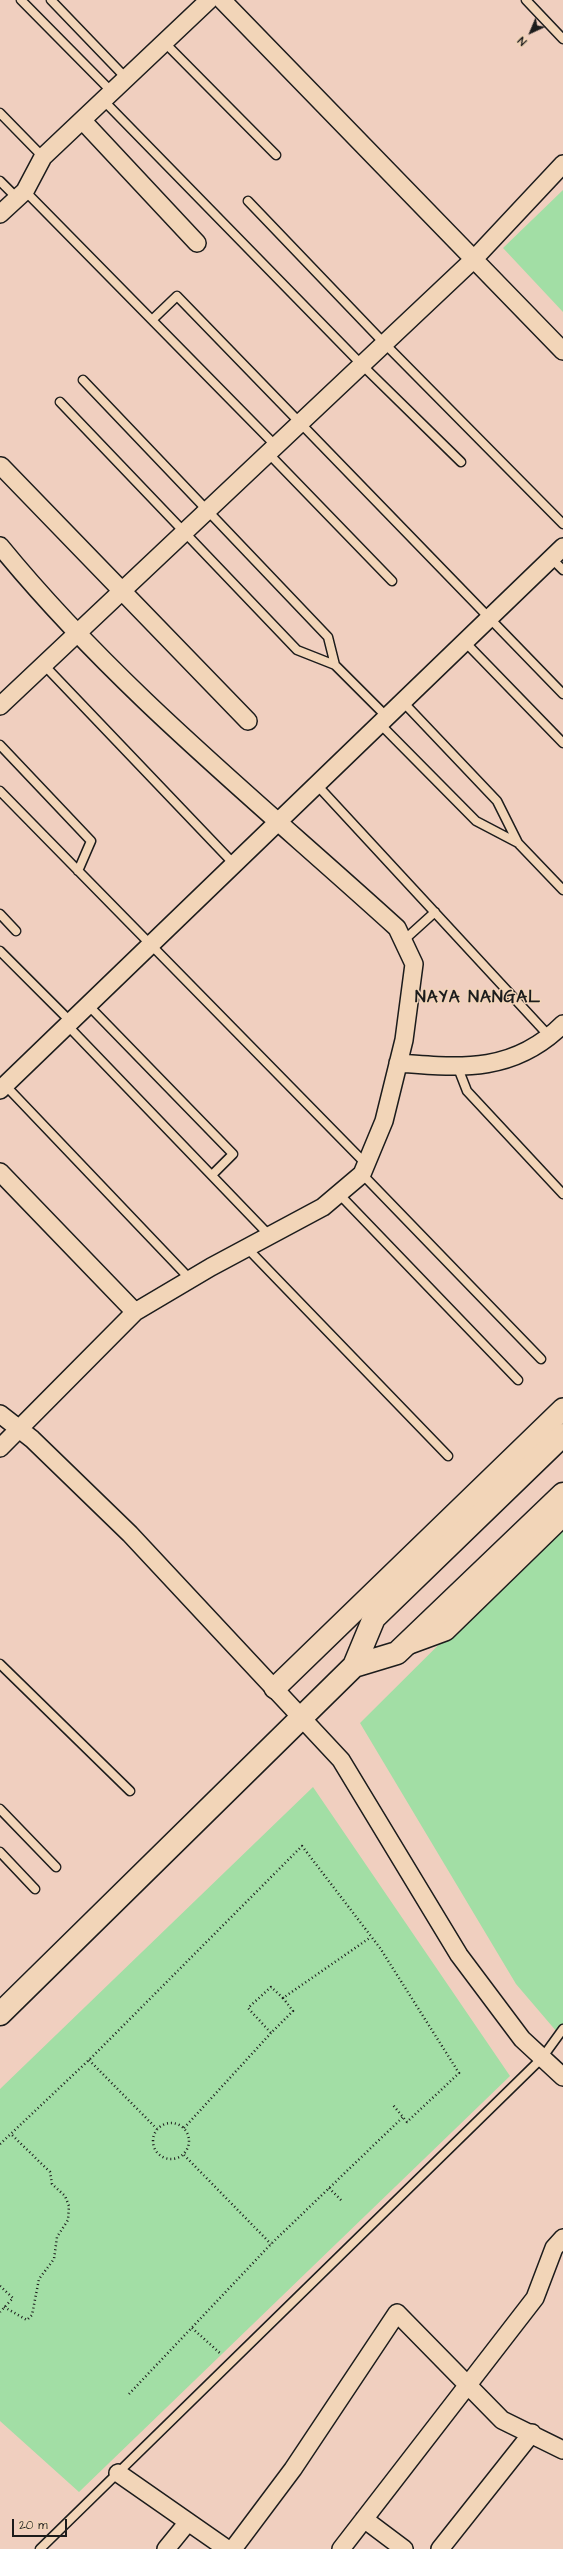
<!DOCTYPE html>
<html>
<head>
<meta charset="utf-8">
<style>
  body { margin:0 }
  #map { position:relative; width:563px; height:2549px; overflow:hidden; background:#f0cfbf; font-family:"Architects Daughter",sans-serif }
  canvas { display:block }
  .north { position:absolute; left:511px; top:12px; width:40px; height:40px; -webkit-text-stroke:3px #f2d5b8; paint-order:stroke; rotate:224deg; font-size:11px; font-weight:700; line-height:16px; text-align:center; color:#1c1c1c }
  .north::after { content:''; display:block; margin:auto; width:14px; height:18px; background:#1c1c1c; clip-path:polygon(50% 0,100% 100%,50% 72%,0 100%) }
  .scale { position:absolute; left:12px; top:2519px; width:55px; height:18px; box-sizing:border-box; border:2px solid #1c1c1c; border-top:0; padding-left:5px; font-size:12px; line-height:14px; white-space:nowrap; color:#1c1c1c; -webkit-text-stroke:3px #f2d5b8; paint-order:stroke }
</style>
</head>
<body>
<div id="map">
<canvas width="563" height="2549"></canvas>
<div class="north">N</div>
<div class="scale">20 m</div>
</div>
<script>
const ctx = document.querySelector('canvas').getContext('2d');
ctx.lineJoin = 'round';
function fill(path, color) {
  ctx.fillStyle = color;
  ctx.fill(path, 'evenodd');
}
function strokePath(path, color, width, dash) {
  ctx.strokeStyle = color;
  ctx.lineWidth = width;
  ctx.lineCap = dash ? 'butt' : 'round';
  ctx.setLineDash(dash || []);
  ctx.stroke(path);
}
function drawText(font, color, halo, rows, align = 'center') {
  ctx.font = font + ' "Architects Daughter",sans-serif';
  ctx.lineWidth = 3;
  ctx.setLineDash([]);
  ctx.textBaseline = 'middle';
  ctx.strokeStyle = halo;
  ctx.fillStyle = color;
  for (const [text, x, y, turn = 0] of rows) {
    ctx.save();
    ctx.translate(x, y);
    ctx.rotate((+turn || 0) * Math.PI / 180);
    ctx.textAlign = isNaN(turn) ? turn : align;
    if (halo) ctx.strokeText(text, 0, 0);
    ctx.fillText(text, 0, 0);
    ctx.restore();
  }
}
fill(new Path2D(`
  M563 190V312L503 248Z
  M563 1521V2027L557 2032 516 1984 360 1723Z
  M313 1787 510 2076 79 2492 0 2421V2089Z`), '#a2dea5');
const service = new Path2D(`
  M21 0 112 92
  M51 0 126 78
  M526 0 563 39
  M164 42 276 155
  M103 100 362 365 461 462
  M0 113 43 157
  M0 181 17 198
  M25 191 276 446
  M248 201 384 343 563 524
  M152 320 177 296 563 694
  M83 380 328 637 335 665
  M60 402 297 650 335 665 387 717
  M268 453 392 581
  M551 558 563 570
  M465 642 563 743
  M44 665 234 864
  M403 702 497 801 518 843
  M380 724 476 821 518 843 563 890
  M0 745 91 841 78 871
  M317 785 550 1037
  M0 791 366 1164
  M0 914 16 931
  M403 941 435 912
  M0 951 71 1022
  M88 1005 233 1154 212 1175
  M67 1025 270 1236
  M458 1068 467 1091 563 1194
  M5 1085 190 1279
  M362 1174 541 1359
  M339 1194 518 1380
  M247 1248 448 1456
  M0 1664 130 1791
  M0 1809 56 1867
  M0 1852 35 1889
  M40 2549 542 2058 563 2029`);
const minor = new Path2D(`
  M222 0 563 351
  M82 120 197 243
  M0 214 25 191 43 157 209 0
  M1 466 248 721
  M0 546C116 688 262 805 397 928L414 964 404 1040 384 1121 362 1174 323 1207 211 1267 135 1312 0 1448
  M0 706 474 259 563 164
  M398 1063C462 1068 514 1073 563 1024
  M0 1090 563 547
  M0 1172 135 1312
  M0 1414 32 1439 130 1534 341 1760 459 1955 522 2039 563 2077
  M118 2473 227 2549
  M364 2519 404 2549
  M166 2549 188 2522
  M233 2549 293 2469 397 2313 502 2420 563 2450
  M341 2549 535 2298 554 2248 563 2238
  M440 2549 532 2433`);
const tertiary = new Path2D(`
  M407 1644 445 1630 563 1515
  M275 1688 563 1409`);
const trunk = new Path2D(`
  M354 1666 397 1653 563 1494
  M0 2014 354 1666 374 1618 563 1435`);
strokePath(service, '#1c1c1c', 11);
strokePath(minor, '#1c1c1c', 20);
strokePath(tertiary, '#1c1c1c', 24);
strokePath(trunk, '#1c1c1c', 25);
strokePath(new Path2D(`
  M283 1998 271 1987 248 2008 271 2033 293 2011 283 1998 371 1937
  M89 2060 157 2129
  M153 2141a18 18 0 1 1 36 0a18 18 0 1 1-36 0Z
  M184 2128 271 2033
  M0 2144 92 2057 302 1846 380 1948 459 2073 407 2122 393 2105
  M184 2155 271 2244
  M329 2188 343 2202
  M0 2286 13 2298 0 2312
  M4 2307 27 2320 32 2315 39 2279 54 2259 57 2237 68 2220 69 2206 65 2196 52 2184 50 2172 11 2134
  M192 2328 221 2354
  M129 2394 271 2244 403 2117`), '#1c1c1c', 2.5, [1, 3]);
strokePath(service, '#f2d5b8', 8);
strokePath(minor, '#f2d5b8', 17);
strokePath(tertiary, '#f2d5b8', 21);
strokePath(trunk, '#f2d5b8', 22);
ctx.letterSpacing = '1px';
drawText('bold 17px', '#1c1c1c', '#f2d5b8', [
  ["NAYA NANGAL",478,998]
]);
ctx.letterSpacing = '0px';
</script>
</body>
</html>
